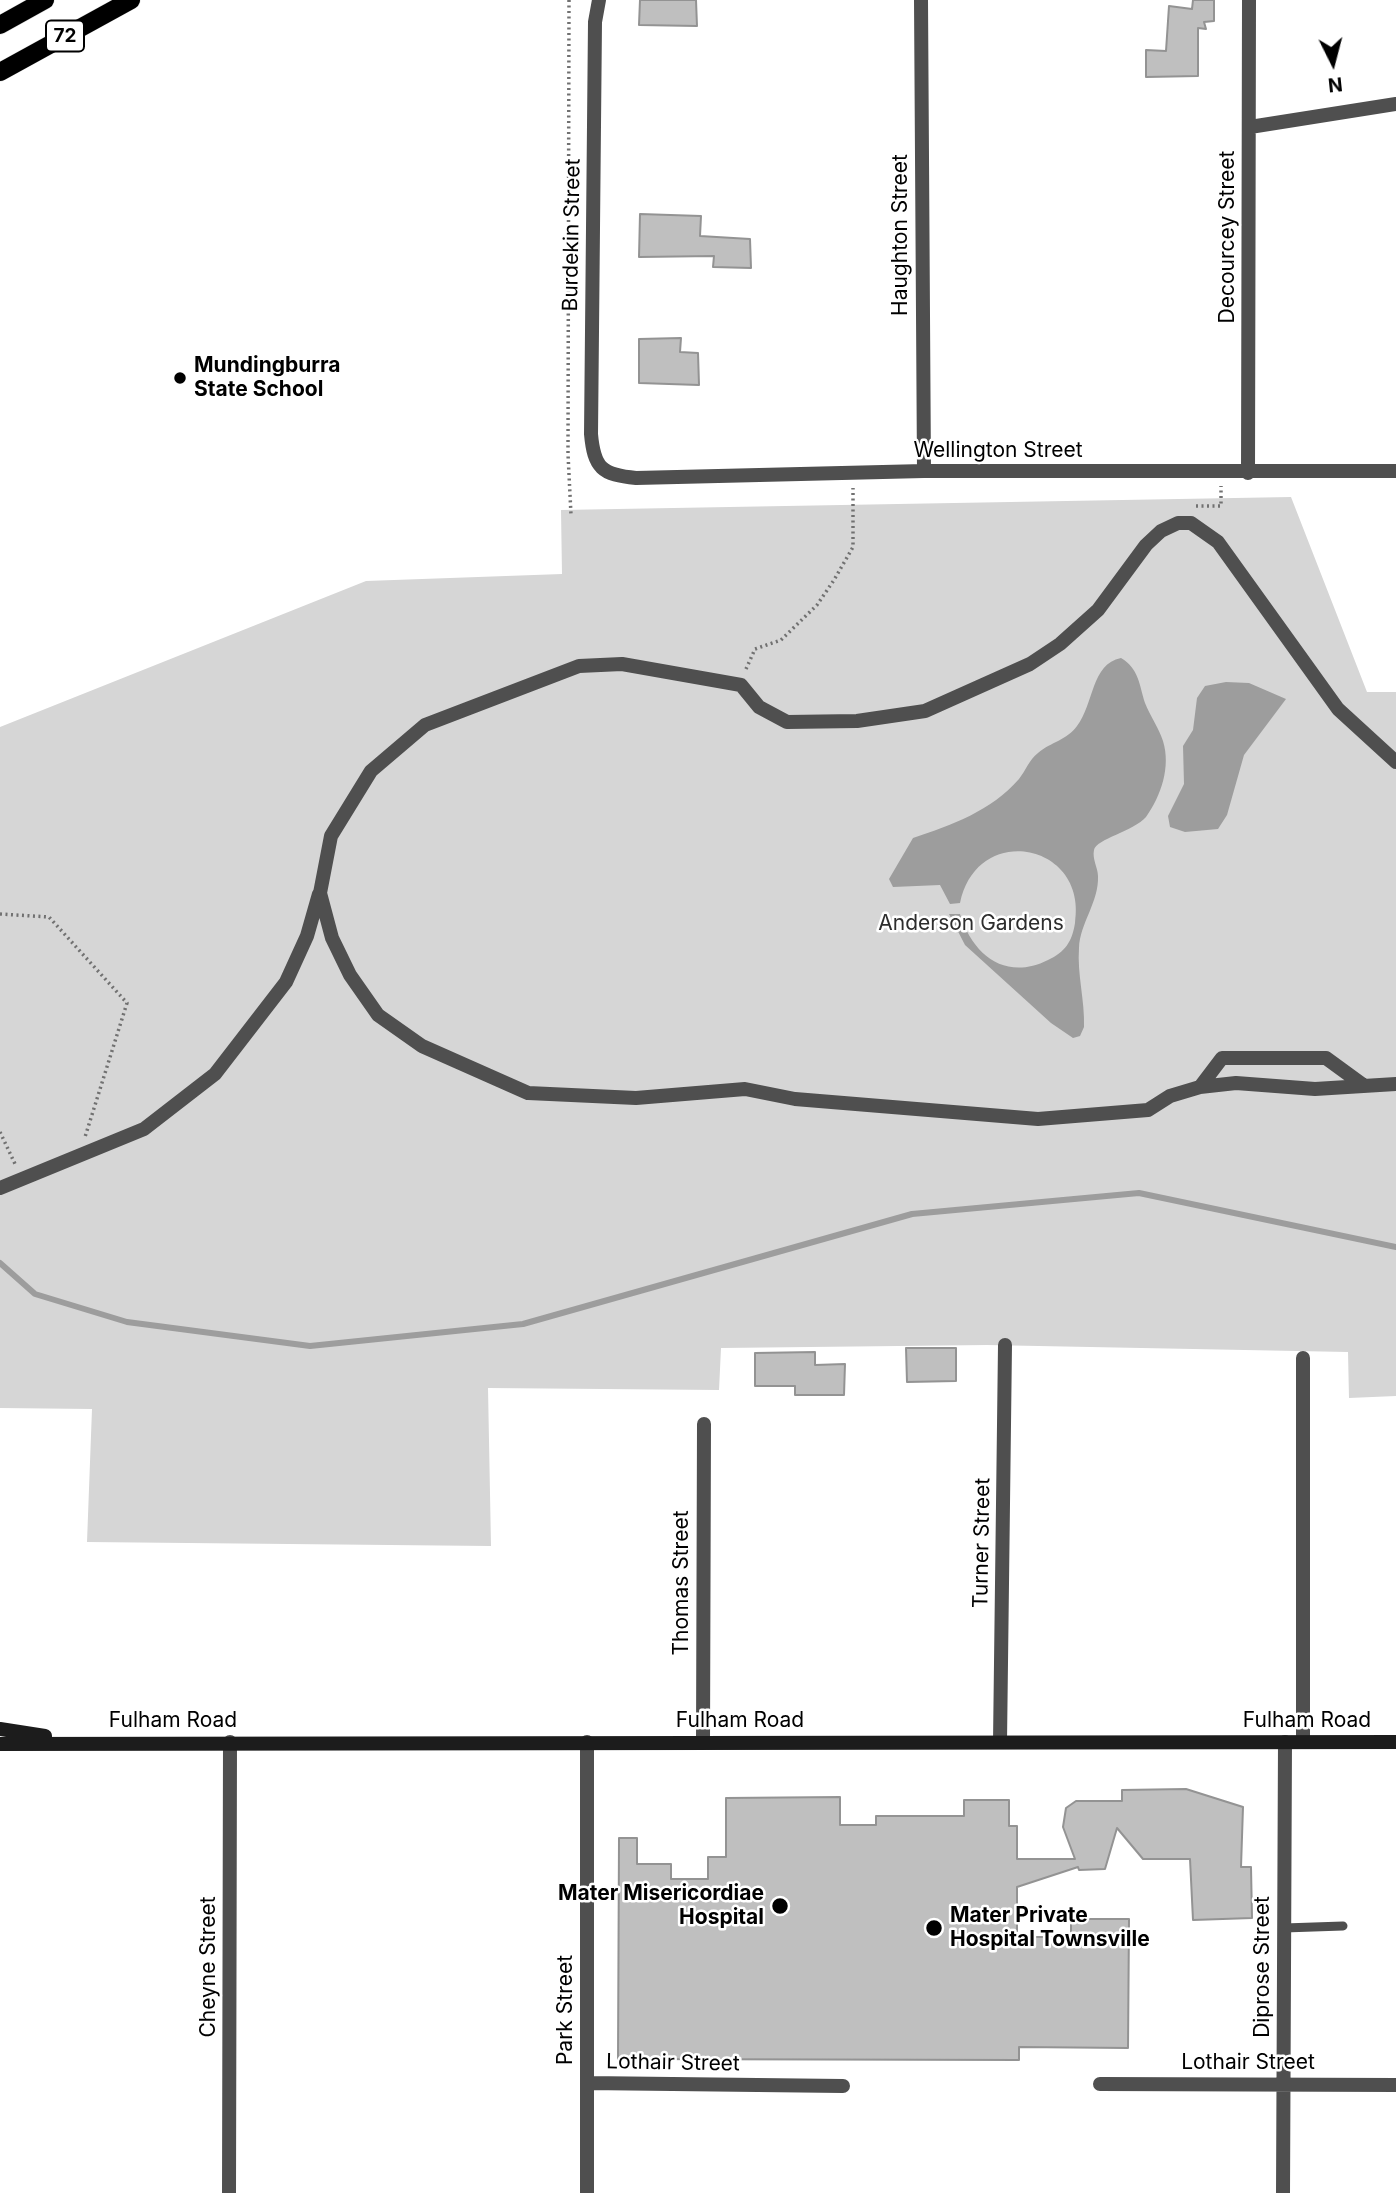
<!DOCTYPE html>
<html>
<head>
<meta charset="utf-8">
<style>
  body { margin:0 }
  #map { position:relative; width:1396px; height:2193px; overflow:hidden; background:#fff; font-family:Inter,sans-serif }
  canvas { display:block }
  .north { position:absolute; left:1298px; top:28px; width:70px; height:70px; -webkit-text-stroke:5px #fff; paint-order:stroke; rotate:174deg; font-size:19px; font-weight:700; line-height:28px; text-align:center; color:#000 }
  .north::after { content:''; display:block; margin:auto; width:24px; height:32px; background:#000; clip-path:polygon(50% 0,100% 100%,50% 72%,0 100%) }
</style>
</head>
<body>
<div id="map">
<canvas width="1396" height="2193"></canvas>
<div class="north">N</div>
</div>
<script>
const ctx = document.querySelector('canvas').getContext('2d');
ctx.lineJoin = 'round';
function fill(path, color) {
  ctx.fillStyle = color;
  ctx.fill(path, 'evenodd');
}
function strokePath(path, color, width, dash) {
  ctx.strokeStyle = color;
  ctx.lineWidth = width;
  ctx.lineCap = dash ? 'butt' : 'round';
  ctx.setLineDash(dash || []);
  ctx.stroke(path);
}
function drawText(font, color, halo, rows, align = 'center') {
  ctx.font = font + ' Inter,sans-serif';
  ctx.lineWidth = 5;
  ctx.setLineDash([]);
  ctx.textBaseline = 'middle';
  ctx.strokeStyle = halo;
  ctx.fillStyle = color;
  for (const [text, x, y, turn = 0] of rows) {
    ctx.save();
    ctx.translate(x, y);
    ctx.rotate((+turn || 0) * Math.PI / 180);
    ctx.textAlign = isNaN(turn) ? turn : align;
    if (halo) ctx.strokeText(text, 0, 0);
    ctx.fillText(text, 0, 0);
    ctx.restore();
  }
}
fill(new Path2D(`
  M1291 497 1367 692H1396V1396L1349 1398 1348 1352 987 1345 721 1348 719 1390 488 1388 491 1546 87 1542 92 1409 0 1408V727L366 581 562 574 561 510Z`), '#d6d6d6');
fill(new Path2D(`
  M1121 658C1139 669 1139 684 1145 703 1150 716 1159 728 1163 741 1171 767 1161 796 1146 817 1134 831 1096 839 1094 850 1092 859 1098 868 1098 876 1099 902 1080 923 1079 948 1077 974 1085 1001 1084 1027L1080 1036 1073 1038 1051 1023 965 945 949 914H960C973 956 1006 981 1048 960 1065 952 1072 942 1075 923 1088 843 977 821 960 903L950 904 940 885 893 887 889 879 913 838C952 825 991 811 1019 779 1026 770 1029 760 1038 753 1051 742 1067 740 1077 726 1094 704 1091 664 1121 658Z
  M1226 682 1249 683 1286 699 1244 755 1227 815 1218 829 1185 832 1170 827 1168 816 1184 784 1183 746 1193 730 1197 698 1205 686Z`), '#9d9d9d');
strokePath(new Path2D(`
  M0 1263 35 1294 127 1322 310 1346 523 1324 912 1214 1139 1193 1396 1247`), '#9d9d9d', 6);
const building = new Path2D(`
  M640 0H696L697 26 639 25Z
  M1193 0H1214V21L1204 22 1206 29 1198 28V76L1146 77V50L1166 51 1169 6 1192 9Z
  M640 214 701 216 700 236 750 239 751 268 713 267 714 256 639 257Z
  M681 338 680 352 698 353 699 385 639 383V339Z
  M906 1348H956V1381L907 1382Z
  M815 1352V1365L845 1364 844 1395H795V1386H755V1353Z
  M1186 1789 1243 1807 1241 1867H1251L1252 1918 1193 1920 1190 1859H1143L1117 1828 1105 1869 1079 1870 1078 1867 1017 1887V1937H1071V1919H1129L1128 2048 1019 2047V2060L618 2059 619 1838H637V1864H671V1879H708V1857H726V1798L840 1797V1825H876V1816H964V1800H1009V1826H1017V1859H1075L1063 1827 1066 1808 1076 1801H1122V1790Z`);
fill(building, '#bfbfbf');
strokePath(building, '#939393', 2);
const primary = new Path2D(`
  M0 25 45 0
  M0 72 131 0`);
strokePath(primary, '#dbdbdb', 19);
strokePath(new Path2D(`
  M569 0 568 454 571 515
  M1196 506H1221V486
  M746 669 755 649 781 640 817 605 834 580 853 547V488
  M0 914 49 917 127 1003 85 1137
  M0 1132 16 1166`), '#717171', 3.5, [2, 3.5]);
strokePath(new Path2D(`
  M1284 1928 1343 1926`), '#4f4f4f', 9);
strokePath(new Path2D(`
  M599 0 595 22 591 434C594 468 602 475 636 478L924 471H1396
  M921 0 924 471
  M1250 127 1396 104
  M1248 473 1249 0
  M1396 762 1338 709 1218 542 1191 523H1178L1161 531 1146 545 1098 610 1060 644 1030 664 925 711 857 721 787 722 759 707 741 685 622 664 579 666 425 725 371 771 331 836 320 893 332 938 350 975 378 1015 422 1046 528 1093 636 1098 745 1089 795 1099 1038 1119 1148 1110 1170 1096 1200 1087 1236 1083 1315 1089 1396 1084
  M1200 1087 1222 1058H1326L1363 1085
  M0 1188 144 1129 215 1074 286 982 307 936 319 894
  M1303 1358V1742
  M703 1742 704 1424
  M1000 1742 1005 1345
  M587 2083 843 2086
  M1100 2084 1396 2085
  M229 2193 230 1742
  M587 2193V1742
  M1283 2193 1285 1742`), '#4f4f4f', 14);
strokePath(new Path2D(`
  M0 1729 45 1736
  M0 1744 1396 1742`), '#1c1c1c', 14);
strokePath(primary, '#000', 18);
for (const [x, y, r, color] of [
  [180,378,7,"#000"],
  [780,1906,9,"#000"],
  [934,1928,9,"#000"]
]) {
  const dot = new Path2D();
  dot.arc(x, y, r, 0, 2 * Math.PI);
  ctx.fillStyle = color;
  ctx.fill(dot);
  strokePath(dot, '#fff', 2.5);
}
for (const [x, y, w] of [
  [65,36,38]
]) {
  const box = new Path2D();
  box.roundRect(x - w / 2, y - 15.5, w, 31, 5);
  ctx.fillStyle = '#fff';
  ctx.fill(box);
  strokePath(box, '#000', 2);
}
drawText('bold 19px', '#000', null, [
  ["72",65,36]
]);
drawText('21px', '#000', '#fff', [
  ["Burdekin Street",572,235,-89],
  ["Haughton Street",901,235,-90],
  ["Decourcey Street",1228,237,-90],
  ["Wellington Street",998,451],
  ["Turner Street",982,1543,-89],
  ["Thomas Street",682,1583,-90],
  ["Fulham Road",173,1721],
  ["Fulham Road",740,1721],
  ["Fulham Road",1307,1721],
  ["Cheyne Street",209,1967,-90],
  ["Diprose Street",1263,1967,-90],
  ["Park Street",566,2010,-90],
  ["Lothair Street",673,2063,1],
  ["Lothair Street",1248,2063]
]);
drawText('bold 21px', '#000', '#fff', [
  ["Mundingburra",194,366],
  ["State School",194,390],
  ["Mater Misericordiae",764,1894,"right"],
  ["Hospital",764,1918,"right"],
  ["Mater Private",950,1916],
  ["Hospital Townsville",950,1940]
], 'left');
drawText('21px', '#2d2d2d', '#fff', [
  ["Anderson Gardens",971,924]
]);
</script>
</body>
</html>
